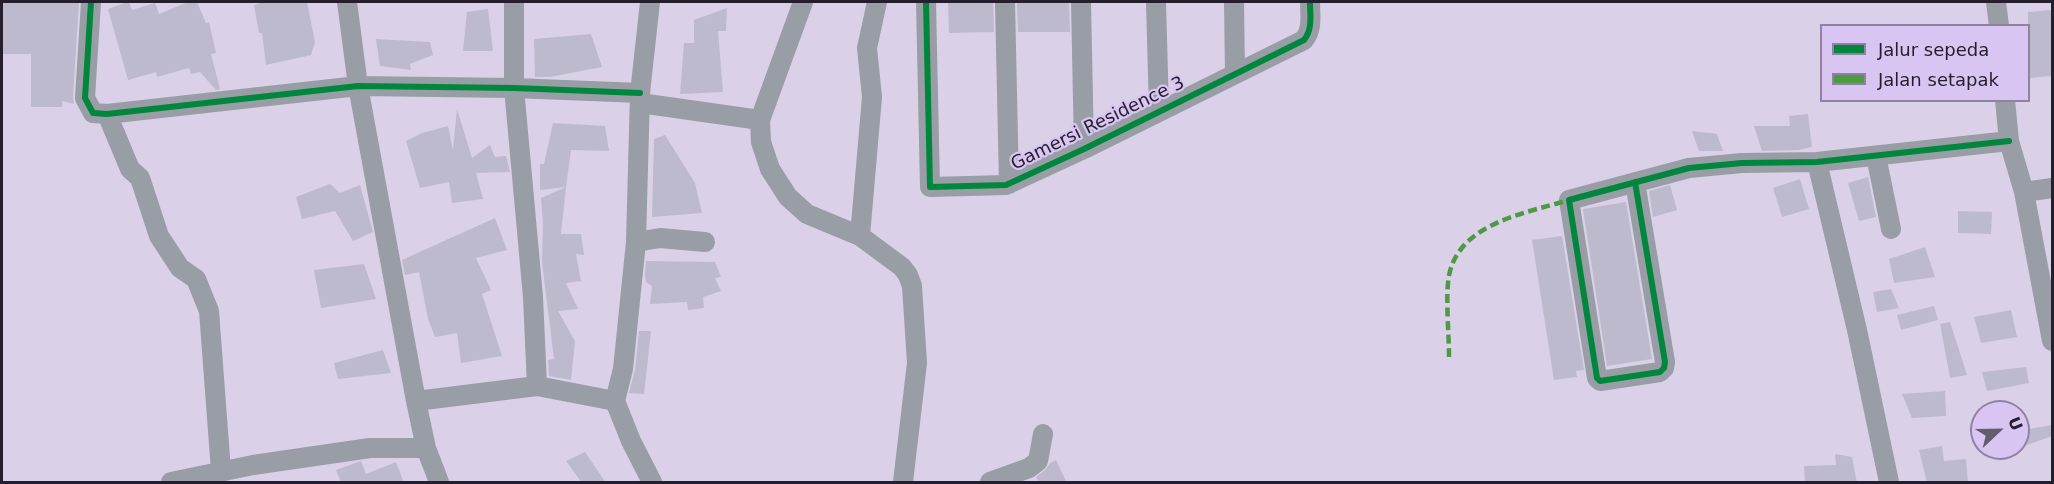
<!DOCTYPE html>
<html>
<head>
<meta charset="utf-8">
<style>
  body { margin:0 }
  #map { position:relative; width:2054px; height:484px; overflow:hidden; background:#dad0e8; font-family:"DejaVu Sans",sans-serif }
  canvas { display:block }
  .frame { position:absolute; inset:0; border:3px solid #251e2e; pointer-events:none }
  .legend { position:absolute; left:1820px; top:24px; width:210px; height:78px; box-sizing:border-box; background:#d9c5f2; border:2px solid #9182a4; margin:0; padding:8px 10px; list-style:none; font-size:18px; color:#251e2e }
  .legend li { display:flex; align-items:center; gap:12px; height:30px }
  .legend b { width:30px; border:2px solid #9182a4 }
  .north { position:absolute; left:1970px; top:400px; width:60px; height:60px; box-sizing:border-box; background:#d9c5f2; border:2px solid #9182a4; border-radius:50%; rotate:68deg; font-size:16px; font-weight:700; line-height:24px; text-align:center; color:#251e2e }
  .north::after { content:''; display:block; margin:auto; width:21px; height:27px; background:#645c6f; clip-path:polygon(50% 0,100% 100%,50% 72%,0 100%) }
</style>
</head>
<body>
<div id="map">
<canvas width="2054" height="484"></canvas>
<div class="frame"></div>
<ul class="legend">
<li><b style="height:8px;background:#00873e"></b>Jalur sepeda</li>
<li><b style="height:8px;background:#4e9a42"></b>Jalan setapak</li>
</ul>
<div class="north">U</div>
</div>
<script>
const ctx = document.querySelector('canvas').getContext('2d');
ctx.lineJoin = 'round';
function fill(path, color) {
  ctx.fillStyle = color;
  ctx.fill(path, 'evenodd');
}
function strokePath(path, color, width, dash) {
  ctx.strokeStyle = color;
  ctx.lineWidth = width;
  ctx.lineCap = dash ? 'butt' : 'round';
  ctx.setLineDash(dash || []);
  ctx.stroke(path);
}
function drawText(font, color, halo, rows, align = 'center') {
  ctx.font = font + ' "DejaVu Sans",sans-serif';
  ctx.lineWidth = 4.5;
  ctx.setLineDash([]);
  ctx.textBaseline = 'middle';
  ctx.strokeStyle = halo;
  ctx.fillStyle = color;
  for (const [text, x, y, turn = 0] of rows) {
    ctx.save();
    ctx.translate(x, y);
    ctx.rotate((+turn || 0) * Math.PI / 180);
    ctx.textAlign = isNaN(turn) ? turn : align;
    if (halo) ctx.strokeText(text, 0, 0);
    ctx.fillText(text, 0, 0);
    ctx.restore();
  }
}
fill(new Path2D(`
  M2 2H79L73 97 74 104 62 101V107H31V54H2Z
  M127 2H129L132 10 155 3 159 14 188 2H197L206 23 209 22 216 53 211 54 220 89 216 90 200 72 191 74 189 68 157 77 156 72 128 80 108 9Z
  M263 2H307L315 42 311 55 266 65 262 33H259L254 5Z
  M948 2H993L994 32 949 33Z
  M1017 2H1069L1070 32H1018Z
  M727 8 726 31H718L723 92 680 94 684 43H694V20Z
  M488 9 493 51H463L467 12Z
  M2052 10V76L2028 78V12Z
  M591 34 602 67 550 77H535L534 39Z
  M376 39 430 42 433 55 410 64 411 70 380 66Z
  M457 109 472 158 490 145 495 157 506 156 510 172 476 173 483 199 452 203 449 182 420 188 406 141 422 133 448 126 453 150Z
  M1808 114 1812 147 1799 150 1762 151 1754 126H1790L1789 116Z
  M553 123 605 126 609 151 571 150 566 187 540 190V164H544Z
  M1692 131 1717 134 1723 151H1699Z
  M665 135 695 183 702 213 652 217 654 139Z
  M1868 177 1876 217 1859 221 1848 183Z
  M1800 179 1809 209 1782 217 1773 188Z
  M330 184 340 193 360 185 373 232 353 241 335 211 302 219 296 197Z
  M1670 185 1677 210 1653 217 1649 191Z
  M566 187 561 234H581L584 255 576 254 581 281 566 283 578 309 558 311 575 341 571 380 549 376 548 360 554 359 542 262 543 223 541 198Z
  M1626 202 1652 359 1607 366 1583 209Z
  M1958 211 1992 212 1991 234 1958 233Z
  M495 218 507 250 476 258 491 290 482 294 502 356 461 363 457 333 435 337 428 319 419 272 405 275 402 260Z
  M1562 236 1584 370 1576 371 1577 377 1554 380 1532 240Z
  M1925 247 1935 277 1894 283 1889 259Z
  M646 261 715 262 721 277 715 278 721 291 703 297 704 308 688 310 687 302 650 304 652 286 646 282 645 275Z
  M364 264 376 299 321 308 314 270Z
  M1891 289 1899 308 1877 312 1873 292Z
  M1934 306 1938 320 1901 330 1897 315Z
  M2011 310 2017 337 1981 343 1974 317Z
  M1950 322 1967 375 1950 378 1940 324Z
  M639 331H651L644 394 629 393 635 370Z
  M383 350 391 373 338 379 334 363Z
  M2026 367 2029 383 1987 391 1982 372Z
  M1945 391 1946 416 1912 418 1902 394Z
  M2052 425V436L2022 447 2018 431Z
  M1942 446 1944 461 1966 459 1968 483H1927L1919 450Z
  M585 452 606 483H582L566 461Z
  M1835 454 1852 457 1857 483H1805L1804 466 1836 465Z
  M1056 460 1067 483H1040L1036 477 1045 470 1050 463Z
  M361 461 366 474 396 462 404 483H341L336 470Z`), '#bebace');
strokePath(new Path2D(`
  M91 2 85 98 93 113 107 114 358 86 514 88 640 93
  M347 2 358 86 416 401 426 448 439 482
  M514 2V88L533 297 537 386
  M803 2 760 120 761 142 770 169 788 197 807 214 860 236 902 267 908 275 912 286 917 363 903 482
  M926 2 930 187 1006 185 1084 149 1304 40C1313 29 1310 15 1310 2
  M1005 2 1009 184
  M1081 2 1084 149
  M1156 2 1159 111
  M1234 2 1235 74
  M1996 2 1999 26
  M2005 100 2009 141 2024 192 2052 341
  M640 103 760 120
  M107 114 130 169 140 178 142 184 159 236 180 268 196 279 209 311 221 471
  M1876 156 1891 229
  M1817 162 1857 330 1889 482
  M1635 182 1665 362 1664 368 1660 372 1600 381 1597 378 1569 200 1689 168 1742 163 1817 162 2009 141
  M2024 192 2052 188
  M860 236 872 97 867 48 877 2
  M636 242 660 238 705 242
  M416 401 537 386 615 401 623 369 636 242 640 93 650 2
  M615 401 631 441 652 482
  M171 482 253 465 370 448H426
  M990 482 1029 468 1038 461 1043 434`), '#999da6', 20);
strokePath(new Path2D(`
  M1449 357C1449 333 1446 307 1448 283 1453 224 1523 214 1569 200`), '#4e9a42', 4.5, [9, 4.5]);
strokePath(new Path2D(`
  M91 2 85 98 93 113 107 114 358 86 514 88 640 93
  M926 2 930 187 1006 185 1084 149 1304 40C1313 29 1310 15 1310 2
  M1635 182 1665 362 1664 368 1660 372 1600 381 1597 378 1569 200 1689 168 1742 163 1817 162 2009 141`), '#00873e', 6);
drawText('18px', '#251e2e', '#d9c5f2', [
  ["Gamersi Residence 3",1098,124,-26]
]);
</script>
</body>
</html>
